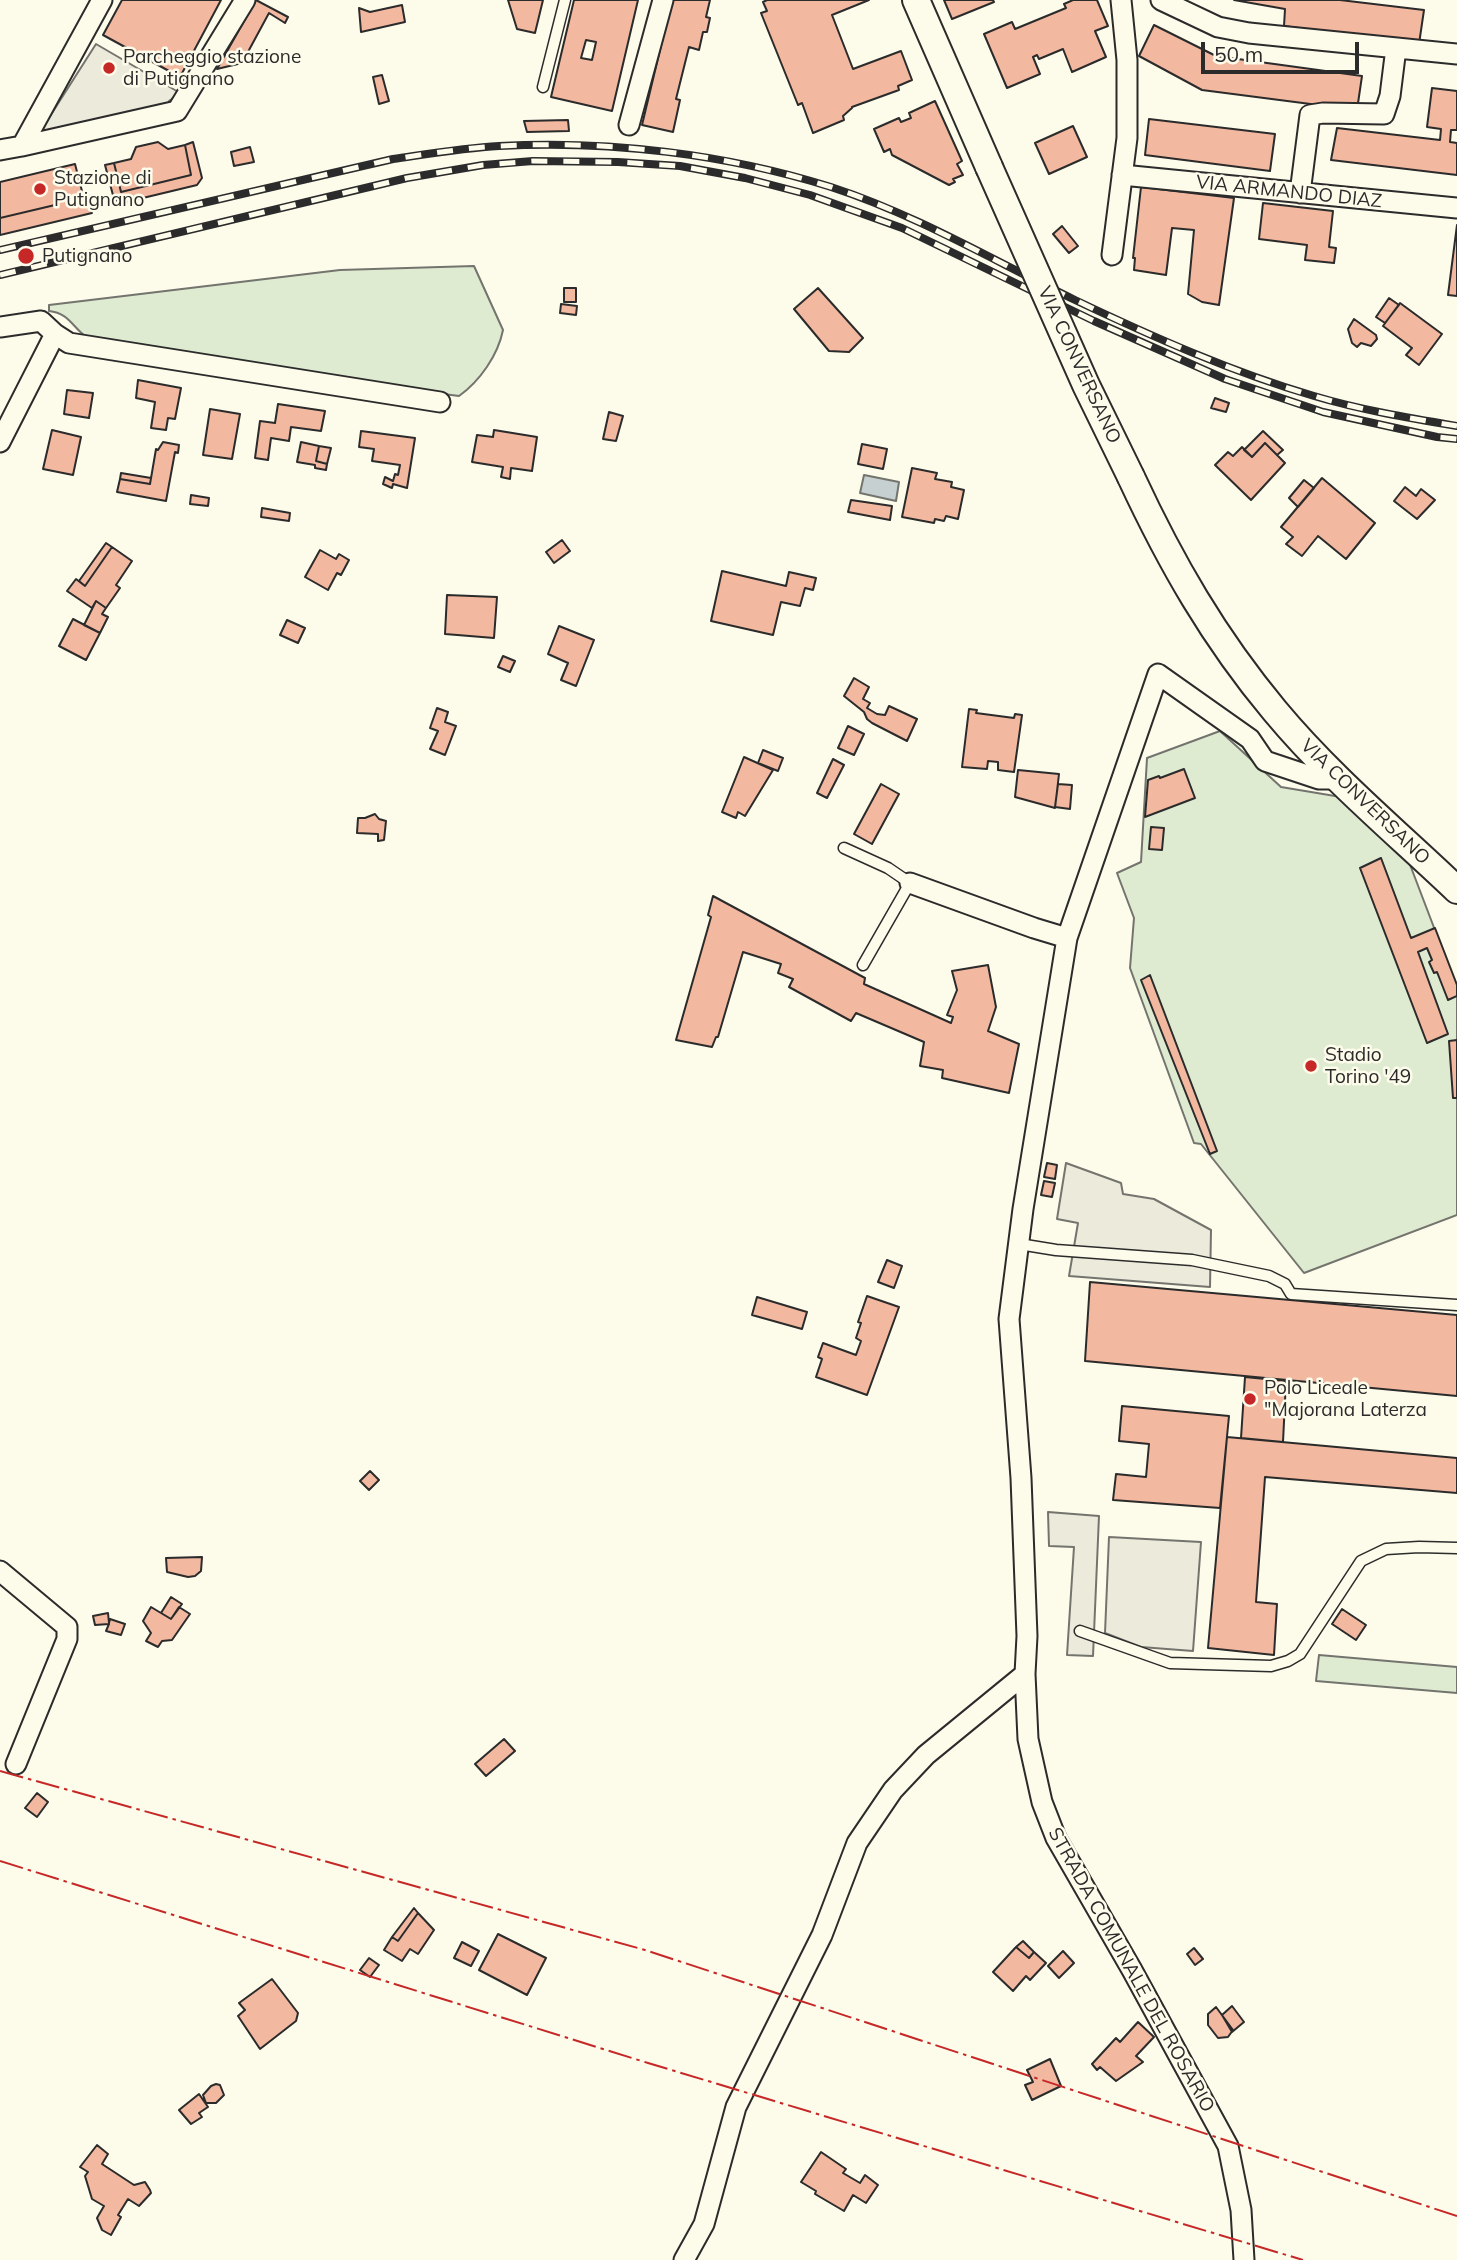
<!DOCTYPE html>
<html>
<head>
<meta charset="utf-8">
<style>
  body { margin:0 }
  #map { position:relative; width:1457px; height:2260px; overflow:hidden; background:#fdfbea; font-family:Mulish,sans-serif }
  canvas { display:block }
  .scale { position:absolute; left:1201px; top:42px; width:158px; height:32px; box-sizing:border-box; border:4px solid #2b2b2b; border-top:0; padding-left:9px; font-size:21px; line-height:24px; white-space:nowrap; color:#2b2b2b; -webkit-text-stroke:5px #fdfbea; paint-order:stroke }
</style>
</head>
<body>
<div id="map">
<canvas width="1457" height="2260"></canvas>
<div class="scale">50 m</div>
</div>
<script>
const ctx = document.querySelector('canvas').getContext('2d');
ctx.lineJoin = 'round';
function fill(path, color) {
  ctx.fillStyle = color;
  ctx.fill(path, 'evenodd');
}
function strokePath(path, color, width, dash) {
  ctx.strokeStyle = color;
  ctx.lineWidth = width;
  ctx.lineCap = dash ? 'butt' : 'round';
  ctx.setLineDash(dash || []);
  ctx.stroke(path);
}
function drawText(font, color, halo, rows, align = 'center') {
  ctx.font = font + ' Mulish,sans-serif';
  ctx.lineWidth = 5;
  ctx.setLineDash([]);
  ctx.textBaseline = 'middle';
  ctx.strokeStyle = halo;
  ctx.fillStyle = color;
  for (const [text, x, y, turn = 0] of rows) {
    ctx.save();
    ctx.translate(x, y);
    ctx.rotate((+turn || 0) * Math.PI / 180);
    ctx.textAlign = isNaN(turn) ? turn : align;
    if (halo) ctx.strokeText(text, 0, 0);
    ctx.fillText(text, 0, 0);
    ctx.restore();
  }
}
const green = new Path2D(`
  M474 266 503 330C498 355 480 381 459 396L329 379 89 339C73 329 70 313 49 311V305L340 270Z
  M1220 731 1281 787 1341 797 1409 862 1457 988V1215L1304 1273 1201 1144 1194 1143 1130 968 1134 918 1117 873 1141 862 1147 758Z
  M1319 1655 1457 1667V1693L1316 1681Z`);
fill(green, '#deebd1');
strokePath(green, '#74746e', 2);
const parking = new Path2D(`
  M96 44 180 93 169 101 165 111 38 135Z
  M1066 1163 1121 1183 1123 1194 1154 1199 1211 1230 1210 1287 1069 1276 1078 1223 1057 1219Z
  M1048 1512 1099 1516 1093 1656 1067 1655 1074 1547 1049 1546Z
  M1109 1537 1201 1542 1193 1651 1141 1647 1105 1633Z`);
fill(parking, '#eceadb');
strokePath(parking, '#74746e', 2);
const water = new Path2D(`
  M864 475 899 482 896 501 860 493Z`);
fill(water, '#c7d0d0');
strokePath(water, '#74746e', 2);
const building = new Path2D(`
  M122 0H221L180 77 103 35Z
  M256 0 288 17 285 23 269 13 242 63 217 69Z
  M508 0H543L535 33 517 29Z
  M574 0H638L612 111 551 97ZM586 40 596 42 592 60 581 58Z
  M672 0H710L706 17 710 18 707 32H703L699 50 689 47 676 99 680 100 673 132 642 125Z
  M767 0H869L832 15 853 69 901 51 912 80 898 86 899 90 852 107V108L843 116 844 120 813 133 802 103 798 105 761 13 767 11 763 2Z
  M944 0H993L994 2 952 19Z
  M1073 0H1097L1108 26 1095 31 1106 57 1072 72 1063 49 1039 59 1037 55 1033 57 1040 74 1007 88 984 34 1012 22 1015 29 1066 8 1064 4Z
  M1234 0H1340L1424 10 1419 44 1284 26 1285 9Z
  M402 5 405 22 361 32 359 8 370 12Z
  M1154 25 1216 56 1362 76 1357 110 1202 90 1139 56Z
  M382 75 389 101 379 104 373 77Z
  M1432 88 1457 91V130H1451L1450 142 1457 143V175L1331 160 1337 128 1440 140 1441 129 1427 127Z
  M935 101 962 161 957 164 963 175 953 179 955 182 949 185 892 155 890 149 884 152 874 129 899 118 901 122 911 118 909 113Z
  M1149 119 1275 134 1270 171 1145 155Z
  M568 120 569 131 527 132 524 121Z
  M1073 126 1087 157 1049 174 1035 143Z
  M158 142 168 149 185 145 191 175 121 192 114 163 131 159 136 147Z
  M193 142 202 178 197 185 122 203 114 199 105 165 114 163 121 192 191 175 185 145Z
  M250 147 254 162 234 166 231 152Z
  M75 164 83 195 55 202V205L0 218V182Z
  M1141 187 1234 198 1219 305 1202 302 1188 294 1194 230 1172 228 1166 275 1134 270 1135 258H1133Z
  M88 194 92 213 0 235V218L55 205V202Z
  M1263 203 1333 211 1329 247 1336 248 1334 263 1305 260 1307 245 1259 239Z
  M1457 225V296L1448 295Z
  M1062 226 1078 246 1069 253 1053 234Z
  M564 288H576V302H564Z
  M818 288 863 338 849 352 829 351 794 309Z
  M1389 298 1399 305 1385 323 1376 317Z
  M1400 303 1442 334 1419 365 1406 355 1412 348 1383 326Z
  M561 304 577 306 576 315 560 313Z
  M1354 319 1376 335 1377 339 1371 346 1361 343 1357 347 1352 343 1348 329Z
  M138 380 181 388 175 419 168 418 166 430 151 428 155 402 136 398Z
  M67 390 93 393 89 418 64 414Z
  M1215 398 1229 403 1226 412 1211 408Z
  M278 404 325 411 321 431 291 427 289 441 271 438 268 460 255 458 260 421 275 423Z
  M210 409 240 414 232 459 203 455Z
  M609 412 623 416 616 441 603 439Z
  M52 430 81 437 73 475 43 469Z
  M494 430 537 437 532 471 511 468 510 479 501 477 503 467 472 462 477 435 493 437Z
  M361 431 415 438 407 488 393 484 392 488 383 484 385 477 393 481 395 474 398 475 400 465 372 461 374 449 359 447Z
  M1263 431 1283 450 1277 455 1265 443 1252 457 1244 450Z
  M163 442 179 445 178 453 175 452 166 501 117 492 120 479 150 484 156 449 158 450Z
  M301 442 319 446 316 461 327 464 326 470 315 468V465L297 462Z
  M1265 443 1285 463 1251 500 1215 465 1228 452 1233 456 1242 447 1252 457Z
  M862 444 887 449 883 469 858 464Z
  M319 446 331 448 327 464 316 461Z
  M912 468 937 473 935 479 952 482 951 487 964 490 958 519 946 516 944 521 935 519 934 523 902 517Z
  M121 473 151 478 150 484 120 479Z
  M1322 478 1375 523 1346 559 1318 536 1302 556 1286 544 1293 537 1281 527Z
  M1304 480 1314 488 1298 507 1289 498Z
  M1405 487 1416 496 1421 489 1435 500 1417 519 1394 501Z
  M191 495 209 498 208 506 190 504Z
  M851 500 892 506 890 520 848 512Z
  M262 508 290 513 289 521 261 517Z
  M562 540 570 551 554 563 546 552Z
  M106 543 112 547 85 586 79 581Z
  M112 547 132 561 116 585 120 588 106 608 96 601 92 608 67 591 76 579 85 586Z
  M320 550 336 559 339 554 349 560 341 575 337 573 328 590 305 577Z
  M722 571 786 586 789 572 816 578 813 590 805 588 800 606 781 602 773 635 711 621Z
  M447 595 497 597 494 638 445 634Z
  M96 601 106 608 102 614 108 617 100 633 84 625Z
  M73 619 100 633 86 660 59 646Z
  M287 620 305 628 298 643 280 635Z
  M559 626 594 640 576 686 561 680 568 663 548 654Z
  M503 656 515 661 510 672 498 667Z
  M854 678 869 687 863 699 870 703 867 708 877 714 885 715 889 706 917 719 907 741 872 723 867 719 864 712 844 696Z
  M437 708 448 712 445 722 456 726 445 755 430 749 438 731 430 728Z
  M969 709 977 710 976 713 1014 718 1015 714 1022 715 1014 772 998 770V762L988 761 987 769 962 767Z
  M848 726 864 734 854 755 838 748Z
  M763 750 783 758 778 771 758 763Z
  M744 757 773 770 745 816 738 812 736 818 722 812Z
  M833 759 844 765 827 798 817 793Z
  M1184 769 1195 798 1145 817 1148 780 1159 776 1160 778Z
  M1018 770 1059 774 1055 808 1015 797Z
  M881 784 899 794 872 844 854 834Z
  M1058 784 1072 785 1070 809 1055 807Z
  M375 814 379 819 386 821 384 840 378 841V834L357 833 358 818H365Z
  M1151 827 1164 828 1162 850 1149 849Z
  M1381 858 1411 938 1435 928 1457 985V996L1448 1000 1437 972 1434 973 1429 962 1432 960 1427 948 1418 952 1448 1034 1427 1043 1360 868Z
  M713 896 865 978 864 984 951 1023 953 1017 947 1015 957 990 952 971 988 965 996 1007 988 1031 1019 1044 1009 1093 942 1078 943 1070 920 1066 924 1042 856 1013 851 1021 789 987 793 979 778 973 781 964 743 952 718 1037H716L712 1047 676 1040 711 917 708 915Z
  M1150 975 1217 1151 1210 1154 1141 980Z
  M1457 1040V1098H1453L1449 1041Z
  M1047 1163 1057 1165 1055 1179 1044 1177Z
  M1044 1181 1055 1183 1052 1197 1041 1195Z
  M887 1260 902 1266 894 1288 878 1282Z
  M1090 1282 1457 1315V1396L1085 1361Z
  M867 1296 899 1307 867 1395 816 1377 822 1359 818 1357 823 1343 856 1355 861 1341 856 1338 861 1323 858 1322Z
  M757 1297 807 1312 802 1329 752 1315Z
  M1245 1377 1286 1381 1283 1442 1241 1438Z
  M1122 1406 1229 1416 1220 1508 1113 1500 1116 1474 1146 1477 1149 1444 1119 1441Z
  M1227 1437 1457 1458V1493L1265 1477 1256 1602 1277 1604 1274 1655 1208 1648Z
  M370 1471 379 1480 369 1490 360 1481Z
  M202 1557 201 1571 195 1576 188 1577 167 1572 166 1558Z
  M171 1597 182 1604 171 1619 161 1613Z
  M151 1607 171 1619 179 1607 190 1614 172 1640 162 1641 158 1647 146 1641 151 1633 143 1621Z
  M1342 1609 1366 1625 1356 1640 1332 1624Z
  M108 1613 109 1623 110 1619 125 1624 121 1635 106 1631 109 1624 95 1625 93 1616Z
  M504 1739 515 1751 486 1776 475 1764Z
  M37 1793 48 1802 37 1817 25 1808Z
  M414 1908 418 1913 398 1941 392 1937Z
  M418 1913 434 1930 418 1954 410 1949 402 1961 384 1950 392 1937 398 1941Z
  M498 1934 546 1958 527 1995 479 1970Z
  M1023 1941 1034 1952 1029 1958 1016 1947Z
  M462 1942 479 1951 471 1966 454 1958Z
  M1016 1947 1029 1958 1034 1952 1046 1963 1030 1980 1026 1976 1013 1991 993 1972Z
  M1194 1948 1203 1959 1195 1965 1187 1954Z
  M1063 1951 1074 1963 1059 1978 1048 1966Z
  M369 1958 379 1965 370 1977 360 1970Z
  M272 1979 298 2013 296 2021 260 2049 238 2016 245 2010 239 2003Z
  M1232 2006 1244 2022 1232 2032 1222 2015Z
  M1216 2007 1233 2030 1228 2037 1218 2038 1208 2025V2014Z
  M1138 2022 1154 2037 1136 2056 1143 2062 1116 2081 1100 2067 1097 2070 1092 2064 1116 2038 1120 2042Z
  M1050 2059 1061 2086 1032 2100 1025 2085 1033 2082 1027 2070Z
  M216 2084 220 2085 224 2095 216 2103H206L203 2095 211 2086Z
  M199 2094 208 2107 199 2113 202 2117 191 2124 179 2110Z
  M97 2145 108 2154 102 2164 134 2185 145 2182 150 2190 151 2193 139 2206 128 2199 118 2215 121 2217 111 2235 102 2230 97 2218 104 2206 92 2199 85 2176 88 2172 80 2167Z
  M821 2152 846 2169 843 2173 860 2183 865 2175 878 2185 866 2203 853 2195 844 2211 815 2194 816 2191 801 2182Z`);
fill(building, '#f2b8a0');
strokePath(building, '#2b2b2b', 2);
const service = new Path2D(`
  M543 87 565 0
  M844 848 888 868 910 883 863 965
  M1019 1244 1056 1250 1192 1260 1269 1276 1285 1284 1291 1294 1457 1305
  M1080 1631 1170 1663 1271 1666 1288 1661 1300 1654 1361 1561 1386 1549 1419 1547 1457 1548`);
const minor = new Path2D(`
  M1161 0 1218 27 1249 33 1457 54
  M629 125 663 0
  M22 146 177 111 245 0
  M0 150 22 146 102 0
  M1122 175 1457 208
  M1300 193 1310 115 1323 113 1384 114 1390 96 1396 48
  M1112 255 1127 138V60L1121 0
  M0 327 41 321 55 334 69 343 440 402
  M0 442 55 334
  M910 883 1034 928 1067 938
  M0 1571 67 1627V1639L16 1764
  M684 2260 704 2224 736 2107 822 1935 857 1843 893 1790 926 1755 1025 1674
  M1244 2260 1241 2210 1228 2146 1132 1970 1056 1838 1042 1802 1028 1739 1025 1674 1027 1636 1021 1478 1009 1319 1023 1209 1067 938 1158 674 1250 739 1265 761 1319 779H1340`);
const secondary = new Path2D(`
  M916 0 989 167
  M1131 477C1171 563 1214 638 1275 711 1329 776 1396 832 1457 890`);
strokePath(service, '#2b2b2b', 13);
strokePath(minor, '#2b2b2b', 23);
strokePath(secondary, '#2b2b2b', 30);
strokePath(service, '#fdfbea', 10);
strokePath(minor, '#fdfbea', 19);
strokePath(secondary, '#fdfbea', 26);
const rail = new Path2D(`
  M0 250 393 159C428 154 463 148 499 146 609 140 726 154 831 187 917 215 994 261 1075 300 1153 337 1232 372 1314 396 1361 410 1409 418 1457 426
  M0 275 407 178 483 165 533 161 618 162 680 166 745 178 810 195 902 228 1094 321 1225 379 1323 412 1437 437 1457 439`);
strokePath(rail, '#2b2b2b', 8);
strokePath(rail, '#fdfbea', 5, [16]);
const secondaryBridge = new Path2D(`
  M989 167 1086 385 1131 477`);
strokePath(secondaryBridge, '#2b2b2b', 30, []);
strokePath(secondaryBridge, '#fdfbea', 26);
strokePath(new Path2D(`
  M0 1771 645 1950 1457 2216
  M0 1861 648 2063 1303 2260`), '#c62828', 2, [24, 5, 3.5, 5]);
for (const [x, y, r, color] of [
  [109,68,7,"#c62828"],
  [40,189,7,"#c62828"],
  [26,256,9,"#c62828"],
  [1311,1066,7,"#c62828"],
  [1250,1399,7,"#c62828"]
]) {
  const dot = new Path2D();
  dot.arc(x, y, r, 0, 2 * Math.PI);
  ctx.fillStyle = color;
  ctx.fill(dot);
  strokePath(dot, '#fdfbea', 2.5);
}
drawText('19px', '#2b2b2b', '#fdfbea', [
  ["Parcheggio stazione",123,57],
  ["di Putignano",123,79],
  ["Stazione di",54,178],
  ["Putignano",54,200],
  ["Putignano",42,256],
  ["Stadio",1325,1055],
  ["Torino '49",1325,1077],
  ["Polo Liceale",1264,1388],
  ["\"Majorana Laterza",1264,1410]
], 'left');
drawText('19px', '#2b2b2b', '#fdfbea', [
  ["VIA ARMANDO DIAZ",1289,192,6],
  ["VIA CONVERSANO",1079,365,65],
  ["VIA CONVERSANO",1365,802,44],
  ["STRADA COMUNALE DEL ROSARIO",1131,1970,61]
]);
</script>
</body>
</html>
